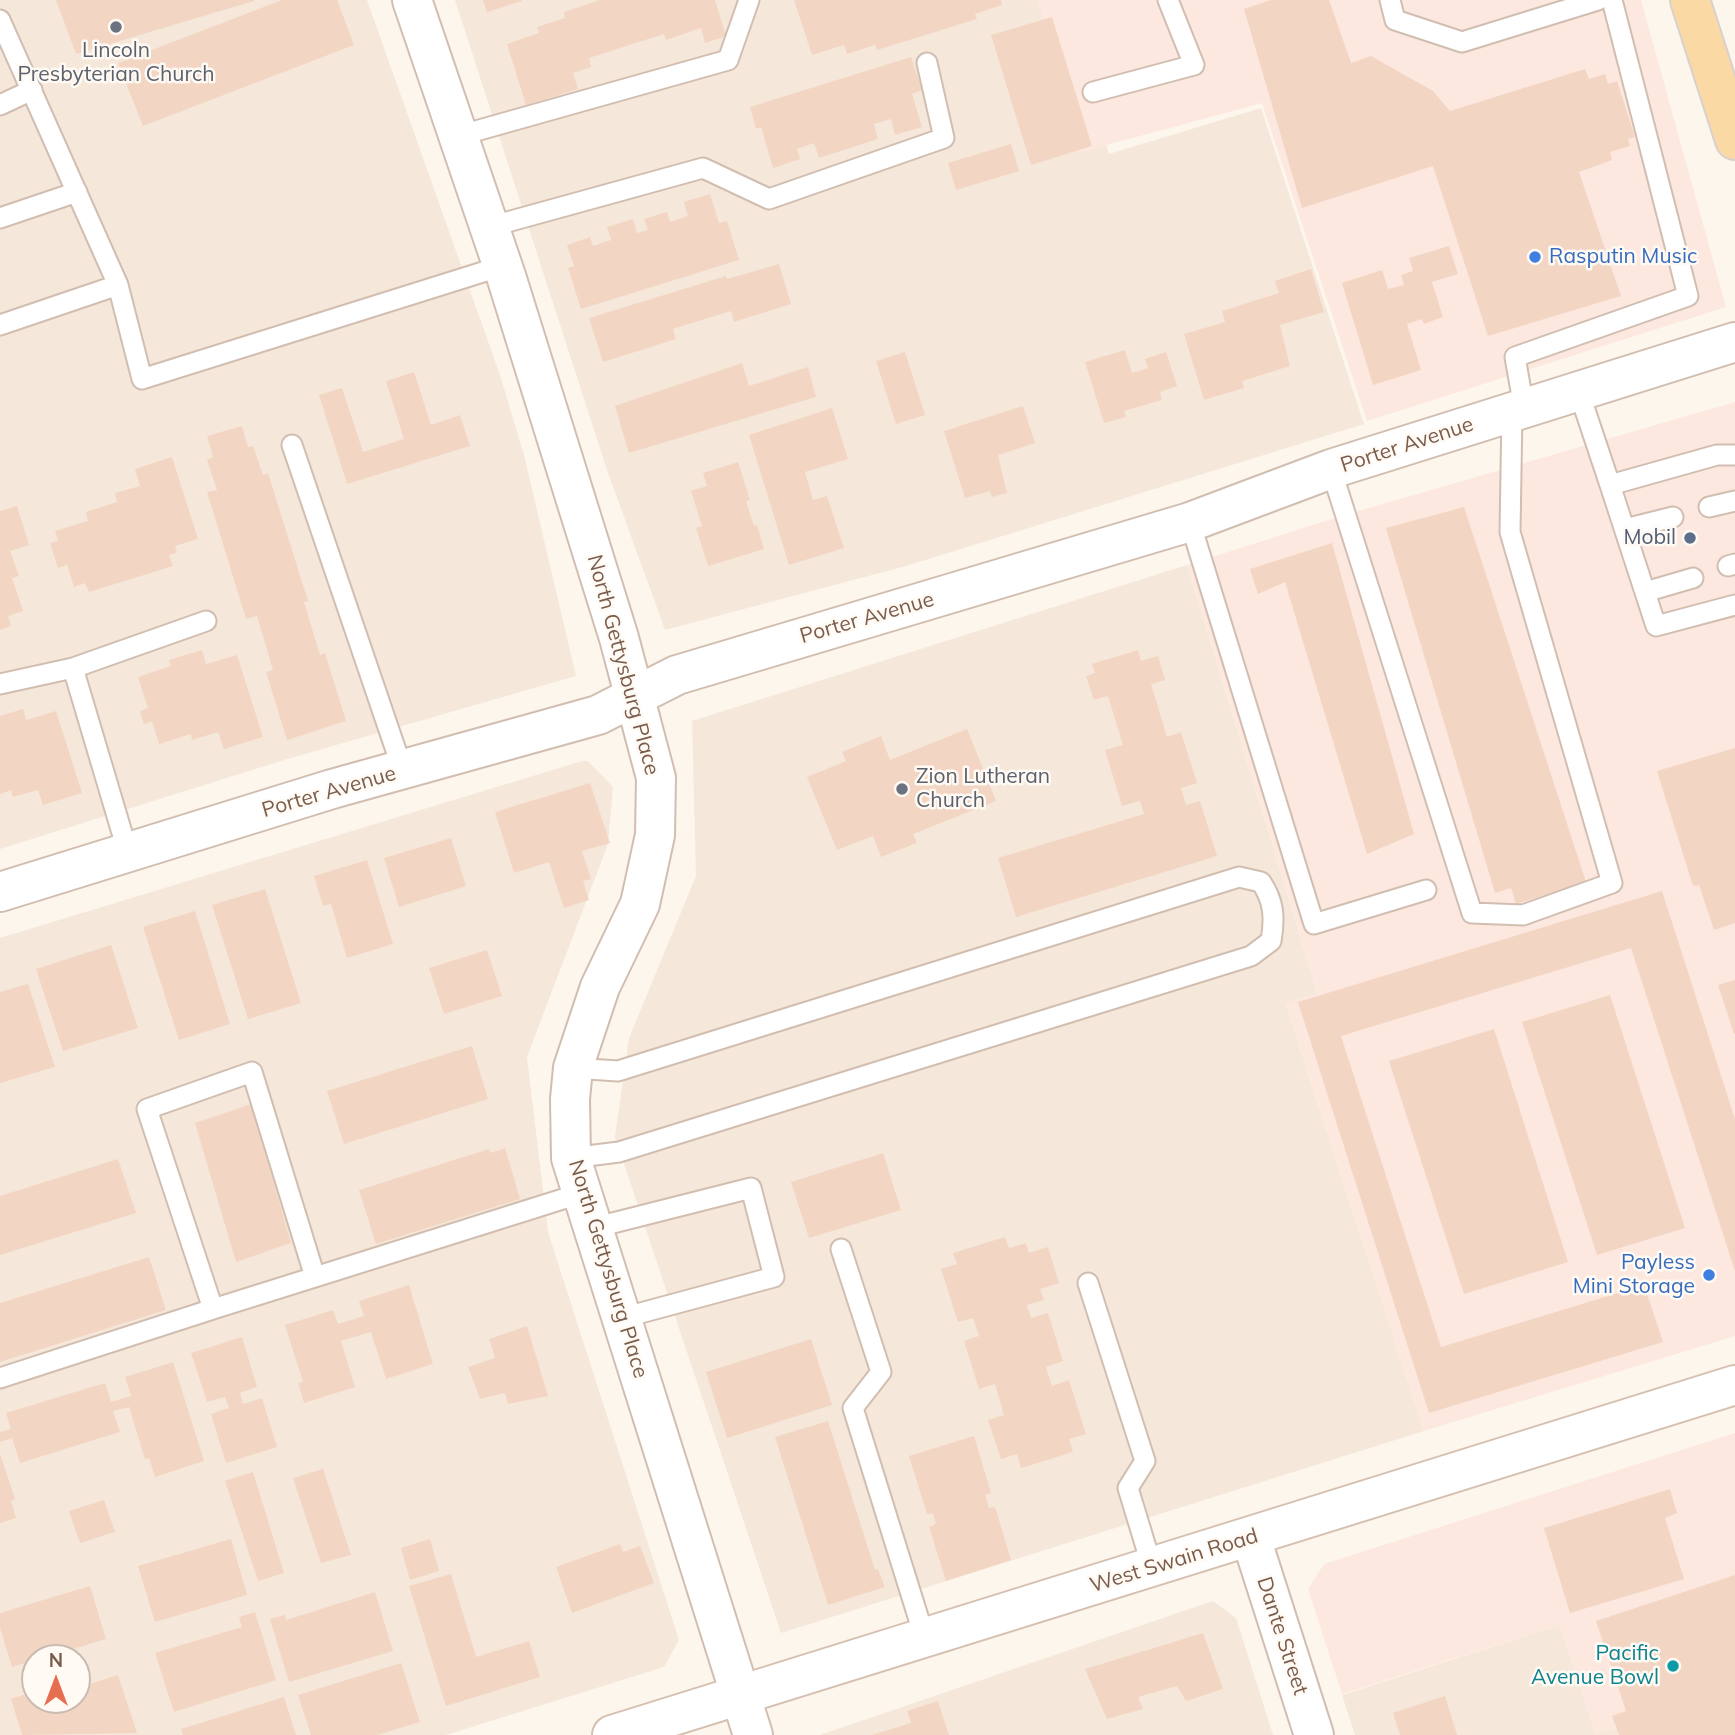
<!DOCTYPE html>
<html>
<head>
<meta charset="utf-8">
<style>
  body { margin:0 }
  #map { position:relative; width:1735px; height:1735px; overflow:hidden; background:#fdf6ec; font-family:Mulish,sans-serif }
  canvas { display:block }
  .north { position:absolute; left:21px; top:1644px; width:70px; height:70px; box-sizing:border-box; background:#fffaf3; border:2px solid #cabbb1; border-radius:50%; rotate:0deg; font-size:19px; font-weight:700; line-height:28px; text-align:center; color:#7a5c4d }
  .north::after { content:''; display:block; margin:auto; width:24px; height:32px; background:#e76f51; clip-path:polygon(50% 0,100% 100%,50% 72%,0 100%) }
</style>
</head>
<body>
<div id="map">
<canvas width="1735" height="1735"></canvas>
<div class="north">N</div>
</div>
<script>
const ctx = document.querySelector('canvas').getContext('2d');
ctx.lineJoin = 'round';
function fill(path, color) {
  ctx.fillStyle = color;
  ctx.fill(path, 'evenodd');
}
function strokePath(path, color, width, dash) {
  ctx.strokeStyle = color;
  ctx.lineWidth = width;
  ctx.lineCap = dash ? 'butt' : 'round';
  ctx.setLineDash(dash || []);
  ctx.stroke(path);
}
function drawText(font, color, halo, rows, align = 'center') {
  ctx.font = font + ' Mulish,sans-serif';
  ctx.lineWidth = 5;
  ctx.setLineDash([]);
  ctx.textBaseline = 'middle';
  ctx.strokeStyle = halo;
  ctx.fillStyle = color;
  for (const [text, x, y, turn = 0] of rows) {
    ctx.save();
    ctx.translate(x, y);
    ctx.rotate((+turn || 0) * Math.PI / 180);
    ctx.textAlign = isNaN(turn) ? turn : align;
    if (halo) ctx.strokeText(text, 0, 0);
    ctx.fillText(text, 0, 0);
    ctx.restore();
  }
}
fill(new Path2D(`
  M0 0H367L500 375 524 455 576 676 284 760 0 849Z
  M455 0H1060L1109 154 1261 108 1364 424 906 566 665 630 607 470Z
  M1187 565 1318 994 1286 1004 1424 1431 781 1633 615 1137 629 1038 696 876 692 721Z
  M582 761H588L613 787 608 844 527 1057 548 1232 679 1640 664 1667 446 1735H0V938ZM35 1658H77V1700H35Z
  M1213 1601 1236 1618 1273 1735H820Z
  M1560 1625 1595 1733 1621 1726 1624 1735H1355L1342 1695Z`), '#f5e8da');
fill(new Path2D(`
  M1038 0H1641L1726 307 1367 421 1262 103 1077 153Z
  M1735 402V1336L1424 1431 1286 1003 1318 993 1187 565 1338 517Z
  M1735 1433V1735L1620 1726 1595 1733 1560 1625 1342 1694 1308 1589 1324 1564Z`), '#fde8e0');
fill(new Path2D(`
  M56 0H254V1L76 54Z
  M282 0H337L354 45 143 126 118 63Z
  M483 0H522V1L487 12Z
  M600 0H715L726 36 705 43 701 28 666 40 664 34 589 58 591 67 573 73 578 89 526 105 507 44 539 33 537 27 565 18 564 12Z
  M794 0H1001L1002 5 975 14 977 19 877 50 875 45 847 54 844 45 812 55Z
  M1271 0H1329L1351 63 1371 56 1433 91 1450 111 1585 69 1589 79 1605 74 1608 84 1617 81 1635 137 1628 139 1630 146 1610 152 1612 160 1579 172 1621 296 1488 336 1433 166 1302 208 1244 9Z
  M1052 17 1092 146 1031 165 991 35Z
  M911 57 922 90 912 94 922 127 895 135 891 119 874 124 878 139 819 158 814 143 797 149 800 159 773 168 761 127 756 129 750 107Z
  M1011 144 1019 171 956 190 948 163Z
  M710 194 719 223 727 221 739 260 581 309 568 268 574 266 567 245 590 237 593 246 611 240 607 227 633 219 637 233 648 230 644 219 667 212 670 222 688 216 684 202Z
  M1449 246 1458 274 1432 282 1443 317 1424 324 1422 319 1407 324 1421 370 1373 385 1342 283 1382 270 1388 289 1404 285 1401 275 1413 271 1409 258Z
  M779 264 791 304 734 322 731 311 673 329 676 339 603 362 589 318 726 276 727 279Z
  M1311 269 1324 312 1280 325 1290 366 1242 381 1244 388 1204 400 1184 334 1225 322 1222 311 1279 293 1275 281Z
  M1125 350 1132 373 1148 368 1145 359 1166 352 1177 386 1160 392 1162 400 1124 411 1126 417 1104 423 1085 362Z
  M905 352 925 415 896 424 876 361Z
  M742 363 749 386 808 367 816 397 629 453 615 406Z
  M414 372 431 425 460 415 470 446 347 484 319 395 342 388 363 452 404 439 386 381Z
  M1023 406 1035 443 998 455 1007 493 992 497 990 491 965 498 944 431Z
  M832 408 848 459 805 472 813 500 827 496 844 548 789 565 749 435Z
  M242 426 248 447 253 446 263 475 268 473 308 601 304 602 320 655 325 653 346 721 287 740 266 672 273 670 257 616 246 619 207 492 217 490 207 460 213 457 207 436Z
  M172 457 198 539 175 546 177 553 169 555 173 566 89 592 85 583 74 587 67 565 58 568 50 543 58 541 55 531 88 521 86 512 117 502 115 493 140 486 135 469Z
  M738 462 750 500 746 501 754 526 757 525 764 549 708 566 696 528 702 526 691 491 707 486 703 473Z
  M17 506 29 545 10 551 19 576 12 578 23 611 8 616 11 626 0 630V511Z
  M1464 507 1586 882 1516 904 1511 888 1495 893 1386 528Z
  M1332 543 1414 834 1367 854 1285 582 1258 594 1250 569Z
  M202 650 206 664 237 655 263 737 224 749 218 732 192 740 191 734 159 744 152 721 144 724 140 711 148 708 138 677 171 666 169 660Z
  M1138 650 1141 661 1158 656 1165 680 1151 684 1167 737 1181 732 1197 783 1181 788 1186 805 1200 801 1217 856 1016 917 998 858 1144 814 1140 801 1122 806 1105 750 1123 745 1108 696 1094 700 1086 676 1095 673 1092 664Z
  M23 709 26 720 56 711 82 793 43 805 38 790 13 797 11 790 0 794V716Z
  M967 729 996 801 913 834 917 843 881 857 873 836 837 850 807 777 846 761 842 752 881 736 890 760Z
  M1735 748V923L1714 930 1699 885 1693 886 1657 771Z
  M590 783 610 843 582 851 591 879 583 881 589 900 564 908 549 862 514 873 495 812Z
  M451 838 466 886 399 907 384 858Z
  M367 860 393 944 347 958 331 904 323 906 314 876Z
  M265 889 301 1003 248 1019 212 905Z
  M1662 891 1735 1119V1271L1631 948 1341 1036 1441 1347 1644 1285 1663 1342 1429 1413 1298 1002Z
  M195 911 230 1024 179 1040 143 927Z
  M111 945 138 1028 63 1051 36 969Z
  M487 950 502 996 444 1014 429 968Z
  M1735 980V1034H1734L1718 985Z
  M28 984 55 1067 0 1083V992Z
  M1610 995 1685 1228 1597 1255 1522 1022Z
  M1494 1029 1568 1262 1464 1294 1389 1061Z
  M472 1046 488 1099 344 1144 327 1091Z
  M251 1104 291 1243 236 1262 195 1123Z
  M505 1148 520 1199 376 1244 359 1190 489 1149 490 1153Z
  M883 1153 901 1210 809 1238 791 1182Z
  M118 1159 136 1213 0 1255V1196Z
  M1005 1237 1009 1248 1026 1243 1029 1253 1048 1247 1059 1283 1040 1289 1044 1300 1027 1305 1031 1318 1048 1313 1063 1361 1046 1367 1052 1386 1069 1380 1086 1434 1069 1439 1073 1452 1021 1468 1017 1454 1001 1459 988 1420 1004 1415 995 1384 979 1389 964 1341 979 1336 973 1318 958 1322 941 1269 957 1264 953 1253Z
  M149 1257 166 1310 0 1362V1303Z
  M409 1285 433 1364 386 1379 371 1332 341 1341 355 1387 304 1403 298 1383 303 1382 285 1325 333 1310 338 1324 364 1316 359 1301Z
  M527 1326 548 1396 508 1404 505 1393 480 1399 468 1367 495 1358 489 1339Z
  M242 1337 257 1387 240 1393 243 1404 262 1398 277 1447 226 1463 211 1414 229 1408 225 1397 207 1402 191 1353Z
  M811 1339 832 1405 727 1438 706 1372Z
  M173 1362 204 1461 155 1477 149 1458 145 1459 129 1407 113 1411 120 1432 20 1463 12 1438 0 1442V1432L11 1429 6 1413 105 1383 111 1402 131 1396 125 1377Z
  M828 1421 875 1570 878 1569 885 1587 828 1605 775 1437Z
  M974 1436 991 1493 985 1495 989 1508 995 1507 1011 1560 946 1581 929 1527 936 1524 933 1513 927 1514 909 1456Z
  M0 1454 15 1499 11 1501 16 1518 0 1523Z
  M323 1469 351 1555 321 1563 293 1478Z
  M253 1472 284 1573 258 1581 225 1481Z
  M1670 1489 1677 1513 1665 1518 1684 1579 1570 1613 1544 1528Z
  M104 1500 115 1532 80 1543 69 1511Z
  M231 1539 247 1595 155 1622 138 1566Z
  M430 1539 439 1571 410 1580 401 1548Z
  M620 1544 623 1552 640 1546 654 1583 572 1613 556 1567Z
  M451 1574 476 1657 529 1641 540 1677 446 1706 409 1586Z
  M1735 1575V1735H1619L1612 1716 1626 1711 1596 1621Z
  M90 1586 106 1639 63 1652 65 1658H35L34 1696 25 1663 12 1667 0 1628V1613Z
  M375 1592 393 1651 289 1682 270 1619 285 1615 286 1620Z
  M255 1612 276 1680 174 1712 155 1653 242 1627 239 1617Z
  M1203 1633 1223 1689 1186 1701 1177 1686 1138 1697 1143 1709 1107 1719 1085 1669Z
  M401 1663 420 1722 377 1735H311L298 1695Z
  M118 1675 137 1733 22 1735 11 1699 29 1693 31 1702 77 1700V1688Z
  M1445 1696 1457 1735H1400L1393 1713Z
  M284 1697 296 1735H183L181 1729Z
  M938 1701 949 1735H872L911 1723 907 1711Z`), '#f3d5c3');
const lane = new Path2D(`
  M1390 0 1395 20 1462 42 1598 0
  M0 20 118 285 0 325
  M1093 92 1194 65 1168 0
  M0 105 32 90
  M458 136 728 60 749 0
  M0 218 77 192
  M489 227 703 168 769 199 944 138 927 63
  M118 285 142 379 502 266
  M1579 392 1610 485 1717 455H1735
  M1524 408 1515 357 1688 296 1612 0
  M292 445 403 771
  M1331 469 1472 913 1523 915 1612 883 1510 532 1512 412
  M1610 485 1656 626 1735 605
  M1709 507 1735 501
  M1190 522 1314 924 1426 890
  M1625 529 1673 517
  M1728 566 1735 564
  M1645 592 1693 578
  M73 668 206 621
  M0 684 73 668 128 853
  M571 1158 619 1152 1251 956 1271 941C1275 918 1274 901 1261 882L1239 877 618 1071 573 1068
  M593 1228 751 1188 774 1277 622 1318
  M841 1249 881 1372 853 1408 925 1639
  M315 1277 213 1309 147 1109 252 1072 315 1277 582 1193
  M1088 1283 1145 1461 1128 1488 1152 1567
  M0 1378 213 1309`);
const street = new Path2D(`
  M412 0 506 276 619 638 656 778 655 835 640 904 600 987 573 1068 570 1099 571 1158 753 1735
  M0 892 332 789 598 715 677 675 1190 522 1331 469 1735 342
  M1251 1538 1314 1735`);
const secondary = new Path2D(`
  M612 1735 1735 1385`);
const primary = new Path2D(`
  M1690 0 1735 140`);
strokePath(lane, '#d1beb0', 23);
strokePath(street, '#d1beb0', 42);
strokePath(secondary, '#d6c0b0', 42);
strokePath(primary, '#dad1cd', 42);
strokePath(lane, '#fff', 19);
strokePath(street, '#fff', 38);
strokePath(secondary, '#fff', 38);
strokePath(primary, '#fbd9a5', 38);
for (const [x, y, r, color] of [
  [116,27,7,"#6b7280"],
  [1535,257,7,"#3f7fe0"],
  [1690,538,7,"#5c6f8a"],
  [902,789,7,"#6b7280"],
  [1709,1275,7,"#3f7fe0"],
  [1673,1666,7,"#0f9aa8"]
]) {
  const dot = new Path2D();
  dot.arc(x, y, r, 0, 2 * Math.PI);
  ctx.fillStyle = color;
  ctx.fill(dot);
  strokePath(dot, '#fffaf3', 2.5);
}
drawText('21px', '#5b616d', '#fffaf3', [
  ["Lincoln",116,51],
  ["Presbyterian Church",116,75],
  ["Zion Lutheran",916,777,"left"],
  ["Church",916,801,"left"]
]);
drawText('21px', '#366cbe', '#fffaf3', [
  ["Rasputin Music",1549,257],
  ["Payless",1695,1263,"right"],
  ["Mini Storage",1695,1287,"right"]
], 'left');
drawText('21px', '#7a5c4d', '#fffaf3', [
  ["Porter Avenue",1407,445,-18],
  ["Porter Avenue",867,618,-16],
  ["North Gettysburg Place",623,665,75],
  ["Porter Avenue",329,792,-16],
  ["North Gettysburg Place",608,1269,73],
  ["West Swain Road",1174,1561,-17],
  ["Dante Street",1282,1636,72]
]);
drawText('21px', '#4e5e75', '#fffaf3', [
  ["Mobil",1676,538]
], 'right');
drawText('21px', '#0d838f', '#fffaf3', [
  ["Pacific",1659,1654],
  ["Avenue Bowl",1659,1678]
], 'right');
</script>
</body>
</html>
